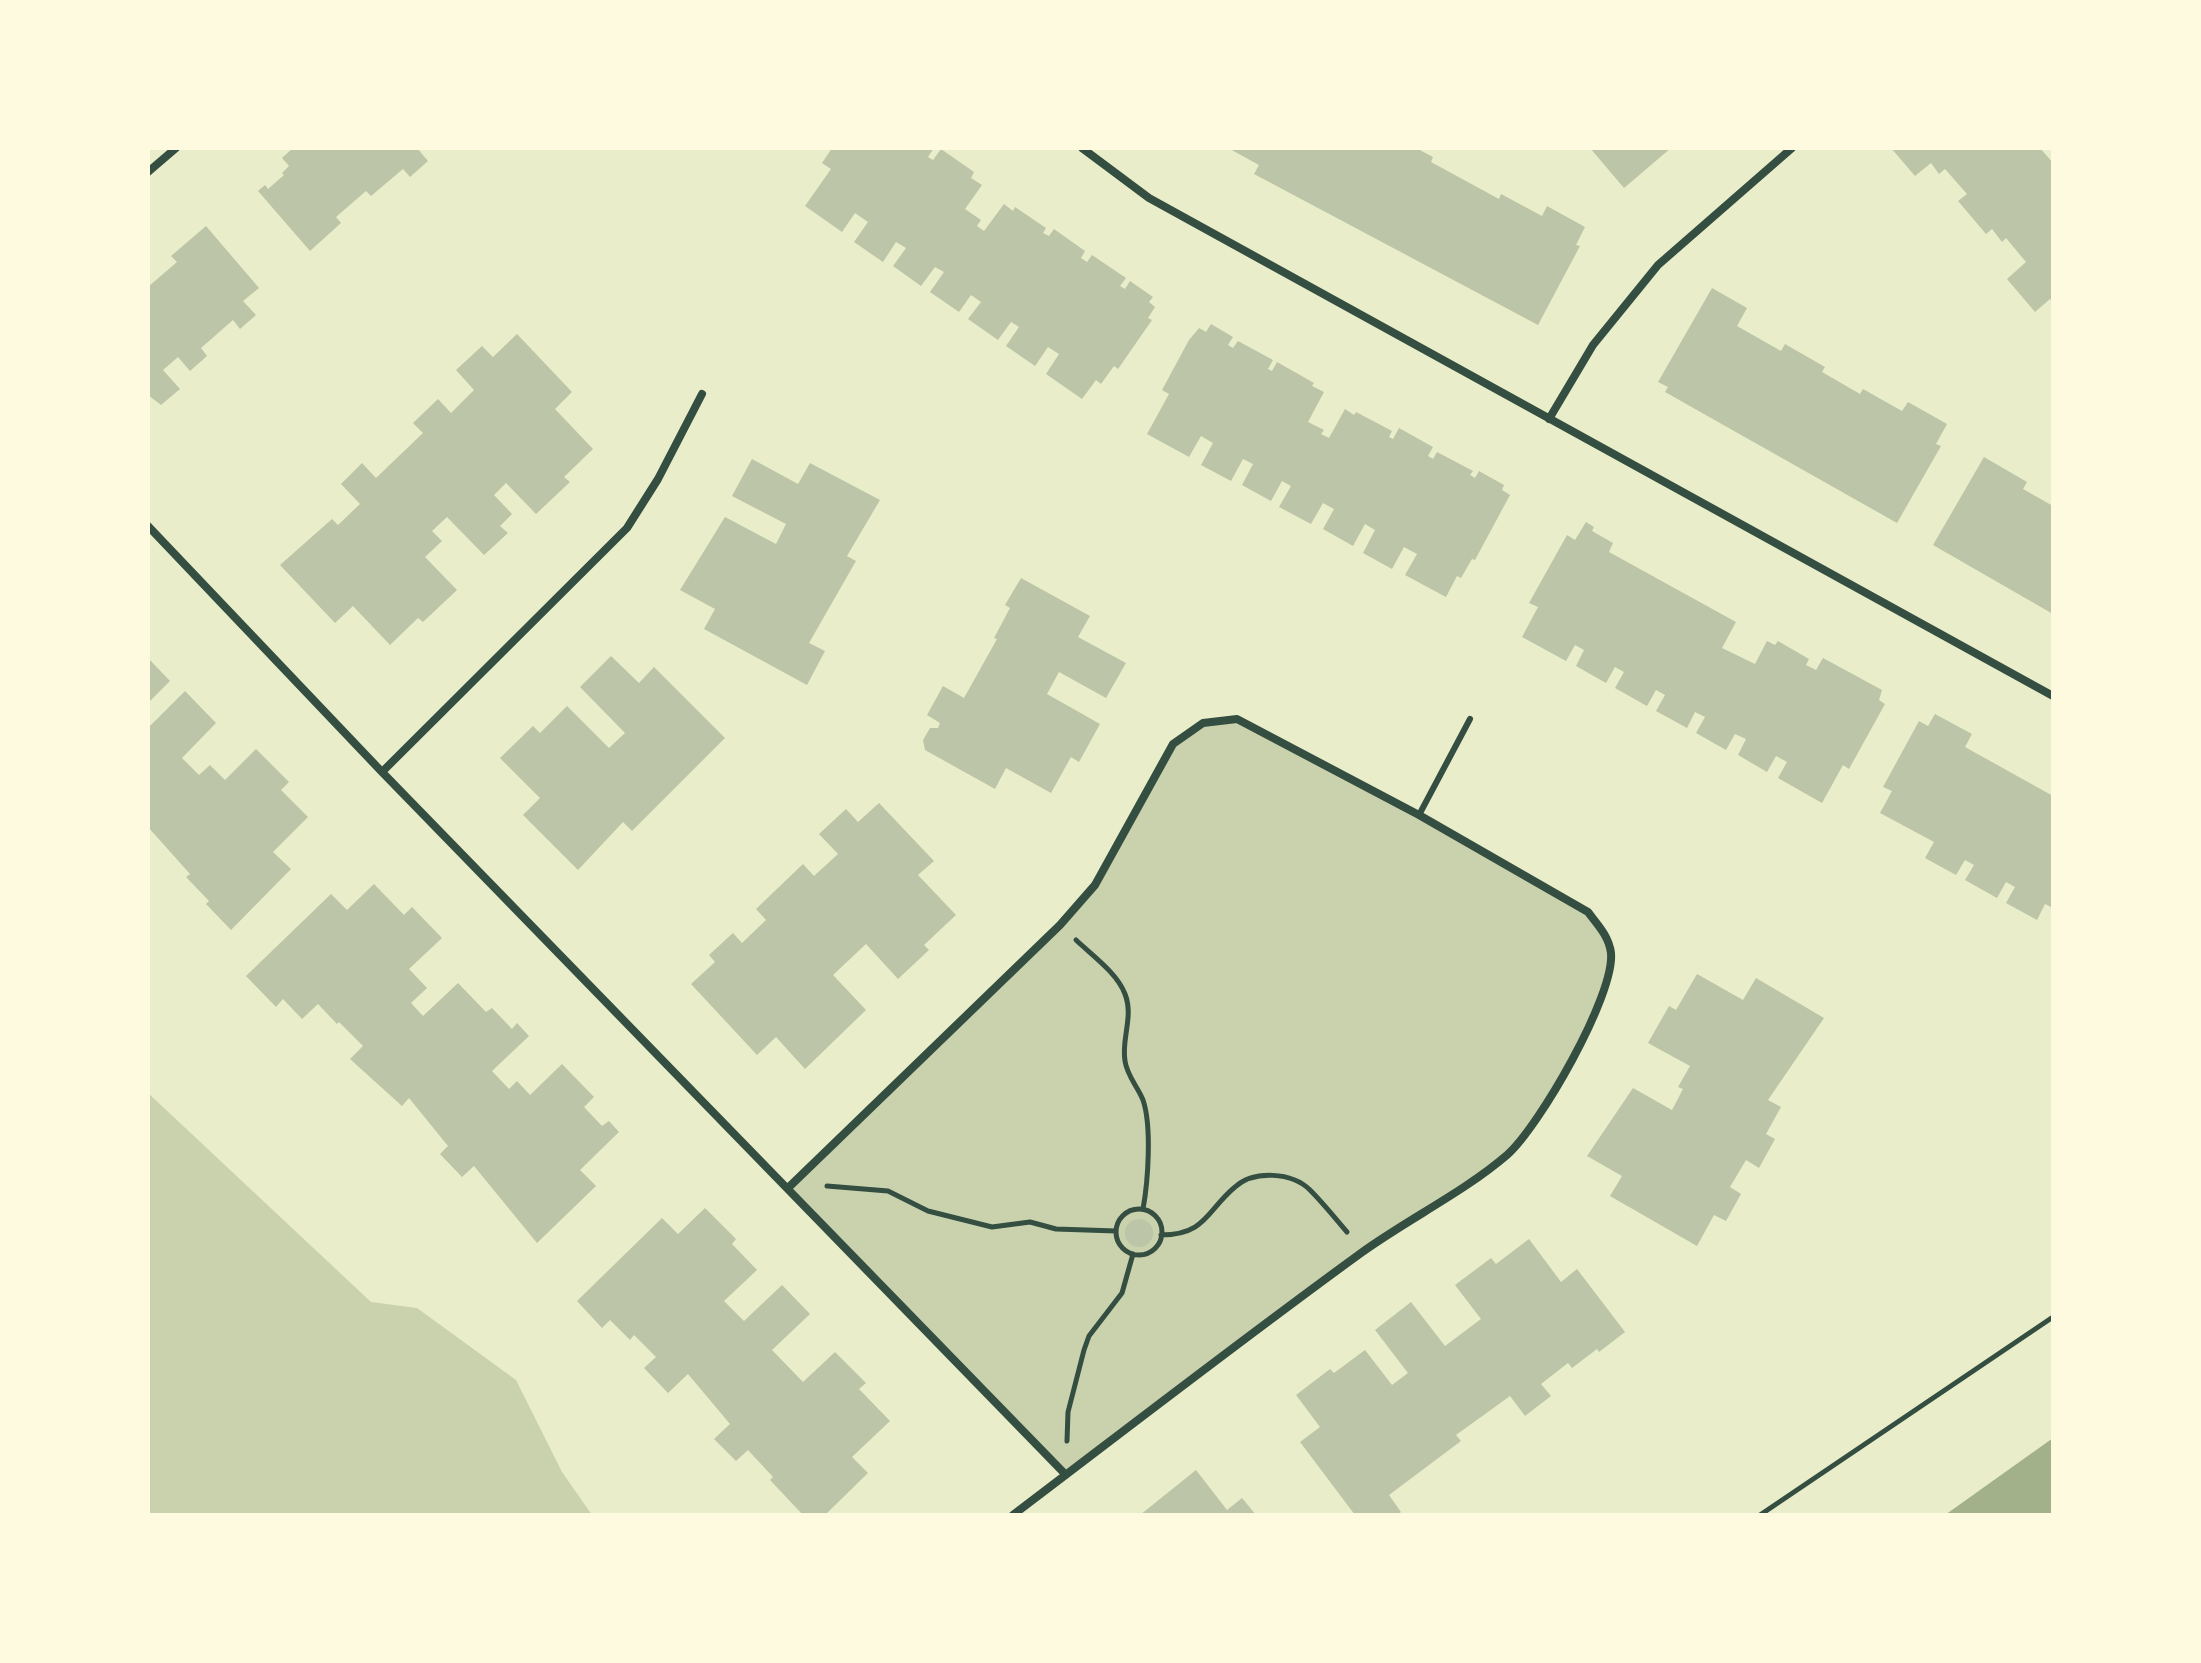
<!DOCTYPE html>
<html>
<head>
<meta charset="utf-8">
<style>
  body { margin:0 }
  #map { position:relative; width:2201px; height:1663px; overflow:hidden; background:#e9edc9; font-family:Signika,sans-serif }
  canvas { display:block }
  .frame { position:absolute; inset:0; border:150px solid #fefae0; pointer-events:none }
</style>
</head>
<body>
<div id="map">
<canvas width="2201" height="1663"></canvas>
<div class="frame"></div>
</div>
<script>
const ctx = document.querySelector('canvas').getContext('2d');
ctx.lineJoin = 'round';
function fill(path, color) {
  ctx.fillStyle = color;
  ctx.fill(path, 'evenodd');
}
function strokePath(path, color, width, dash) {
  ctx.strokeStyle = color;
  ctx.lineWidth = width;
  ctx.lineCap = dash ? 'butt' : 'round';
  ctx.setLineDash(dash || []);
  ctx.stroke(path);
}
fill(new Path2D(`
  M1237 719 1588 912 1611 954 1606 987 1543 1109 1508 1154 1363 1251 1066 1475 788 1188 1060 925 1095 885 1173 744 1203 723Z
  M148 1093 371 1302 417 1308 516 1380 562 1472 592 1515H148Z`), '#cad2ad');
fill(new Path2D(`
  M2053 1438V1515H1945Z`), '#a3b18a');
fill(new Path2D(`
  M293 148H417L428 161 410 177 403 169 371 196 366 191 336 217 341 223 310 251 258 191 265 185 268 189 284 175 282 173 289 166 282 158Z
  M832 148H934L928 157 933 160 941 149 974 172 971 178 982 185 965 209 981 220 977 226 984 231 1004 204 1013 211 1015 207 1046 228 1043 233 1049 236 1054 229 1085 251 1081 258 1087 262 1092 255 1126 278 1120 286 1125 289 1130 281 1153 297 1149 302 1155 307 1148 318 1152 320 1118 369 1114 366 1101 384 1096 380 1082 399 1046 374 1059 354 1048 347 1035 366 1006 346 1019 327 1011 322 998 340 968 319 981 302 971 295 959 312 930 292 944 272 935 267 921 286 893 266 906 248 896 242 883 262 854 242 868 222 855 213 842 232 805 206 831 169 822 163Z
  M1228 148H1416L1433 157 1431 162 1499 199 1501 194 1542 216 1547 206 1585 227 1576 245 1580 246 1538 325 1254 174 1259 165Z
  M1590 148H1671L1624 188Z
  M1891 148H2040L2053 163V302L2050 299 2035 312 2007 279 2026 262 2006 238 2002 242 1992 229 1986 234 1958 201 1967 194 1945 169 1939 174 1931 163 1915 176Z
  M206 226 259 288 243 301 256 315 240 329 233 320 201 348 207 356 190 371 178 357 163 370 180 389 161 405 148 395V287L177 262 171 256Z
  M1712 288 1747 308 1737 326 1781 351 1785 344 1825 367 1822 372 1860 394 1863 389 1902 411 1908 402 1947 424 1936 444 1941 446 1897 523 1665 392 1668 387 1658 382Z
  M1211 324 1233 337 1228 345 1233 348 1238 341 1273 360 1268 369 1272 371 1277 362 1314 383 1312 386 1324 392 1308 422 1324 430 1321 434 1329 438 1345 409 1354 415 1356 412 1392 431 1389 437 1393 439 1399 428 1433 447 1428 456 1433 459 1437 452 1473 471 1470 475 1475 478 1479 471 1504 485 1502 490 1510 495 1475 560 1472 559 1461 578 1457 576 1446 597 1405 575 1417 554 1404 547 1392 569 1363 553 1375 530 1365 524 1353 546 1323 529 1334 509 1323 503 1311 524 1279 507 1291 486 1282 481 1271 501 1242 485 1253 464 1243 459 1231 481 1201 465 1213 443 1201 436 1189 457 1147 434 1169 394 1162 390 1189 340 1199 328 1206 332Z
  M517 334 572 392 555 409 593 449 564 477 570 482 536 514 506 483 494 495 512 514 500 526 508 533 484 555 447 517 432 531 442 541 425 557 457 590 423 622 418 618 390 645 353 606 335 623 280 565 332 519 338 525 360 504 341 484 362 463 376 478 423 433 413 423 438 399 451 413 474 390 456 370 482 346 493 357Z
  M1984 457 2027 482 2023 489 2053 506V614L1933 545Z
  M752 459 798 484 810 463 880 500 847 556 856 561 809 643 825 651 807 685 704 629 715 609 680 590 725 517 776 544 786 524 732 496Z
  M1586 522 1594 527 1592 531 1613 543 1609 552 1736 622 1722 648 1755 664 1767 641 1775 645 1778 641 1809 659 1806 665 1816 670 1823 658 1882 690 1879 700 1885 704 1849 769 1843 765 1822 803 1778 778 1787 762 1776 756 1767 772 1738 755 1746 739 1735 734 1726 750 1696 733 1705 717 1695 712 1687 728 1656 711 1665 695 1656 690 1647 706 1615 688 1624 672 1615 667 1606 683 1576 666 1584 650 1575 645 1566 661 1522 637 1538 607 1529 603 1567 535 1575 540Z
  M1021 578 1090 616 1078 637 1126 663 1106 698 1059 672 1047 694 1100 724 1079 762 1071 757 1051 793 1006 768 995 789 925 750 923 740 930 728H938L940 723 927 715 943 686 964 698 997 639 994 638 1010 608 1005 605Z
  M611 656 639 683 654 667 725 738 632 831 623 822 578 870 523 815 540 798 500 758 533 726 540 733 567 706 609 748 625 733 580 687Z
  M148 658 170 681 148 703Z
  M185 691 216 723 182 758 199 775 210 765 225 780 256 749 289 782 281 790 308 817 273 852 291 869 231 930 206 904 209 901 186 877 190 874 148 827V728Z
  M1935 714 1972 734 1965 747 2053 796V908L2045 904 2037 920 2006 903 2015 887 2006 882 1997 898 1965 880 1974 865 1965 860 1956 875 1925 858 1934 842 1880 813 1892 791 1883 787 1919 721 1928 726Z
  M879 803 934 861 918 875 956 915 924 945 929 950 898 979 866 944 833 975 866 1010 805 1069 776 1037 757 1055 691 984 715 962 709 955 733 933 742 943 766 920 756 909 803 864 814 876 838 854 819 834 846 809 858 822Z
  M374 884 404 915 412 907 442 938 409 969 427 988 411 1003 423 1016 458 983 486 1012 492 1008 512 1029 517 1023 529 1036 492 1071 509 1089 517 1081 530 1095 562 1064 594 1097 584 1107 602 1126 609 1121 619 1132 580 1170 596 1186 537 1243 474 1166 462 1177 440 1154 448 1146 409 1098 402 1106 350 1059 363 1046 339 1022 337 1024 318 1004 302 1019 283 999 276 1007 246 976 331 894 347 910Z
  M1697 974 1743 1000 1756 978 1824 1018 1768 1100 1781 1107 1766 1134 1775 1139 1759 1168 1746 1160 1730 1187 1741 1194 1726 1221 1714 1215 1697 1246 1610 1196 1622 1176 1587 1156 1633 1088 1672 1110 1683 1089 1678 1087 1690 1066 1648 1043 1669 1006 1676 1010Z
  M705 1208 736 1239 732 1244 757 1270 724 1301 744 1321 782 1285 810 1314 772 1350 803 1382 835 1352 866 1383 859 1389 890 1421 852 1457 868 1473 825 1515H803L770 1480 773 1477 748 1450 736 1461 714 1439 730 1424 688 1374 668 1393 644 1368 656 1357 634 1335 630 1340 610 1320 602 1328 577 1301 662 1218 678 1234Z
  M1125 1233a14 14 0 1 1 28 0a14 14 0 1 1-28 0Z
  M1529 1239 1561 1282 1577 1269 1625 1332 1599 1352 1597 1349 1572 1368 1568 1363 1541 1384 1551 1396 1525 1416 1510 1396 1456 1435 1461 1441 1389 1495 1401 1512 1397 1515H1355L1300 1442 1320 1427 1296 1395 1330 1369 1334 1373 1365 1350 1392 1385 1408 1373 1375 1330 1411 1302 1445 1346 1481 1319 1455 1285 1491 1258 1496 1264Z
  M1196 1470 1227 1510 1242 1498 1256 1515H1140Z`), '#bcc5a7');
strokePath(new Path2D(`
  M1076 940C1093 956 1117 973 1125 994 1134 1017 1121 1039 1125 1061 1127 1076 1138 1087 1143 1100 1152 1126 1148 1182 1143 1209
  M827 1186 888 1191 928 1211 992 1227 1030 1222 1056 1229 1116 1231
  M1116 1232a23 23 0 1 1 46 0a23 23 0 1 1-46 0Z
  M1161 1235C1206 1235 1207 1210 1235 1187 1254 1170 1292 1172 1310 1190 1323 1203 1335 1218 1347 1232
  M1067 1441 1068 1412 1084 1350 1089 1336 1122 1293 1133 1254
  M1760 1515 2053 1317`), '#344e41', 5);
strokePath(new Path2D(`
  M1419 815 1470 719`), '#344e41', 6);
strokePath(new Path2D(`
  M1082 148 1149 198 2053 696
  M148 172 176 148
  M1549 419 1593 345 1658 265 1792 148
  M148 526 382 772 1066 1475
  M382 772 627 528 658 479 702 394
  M788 1188 1060 925 1095 885 1173 744 1203 723 1237 719 1419 815 1588 912C1597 924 1609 936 1611 953 1615 995 1539 1127 1507 1155 1464 1192 1408 1219 1361 1253 1244 1338 1129 1427 1013 1515`), '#344e41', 8);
</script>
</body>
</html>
